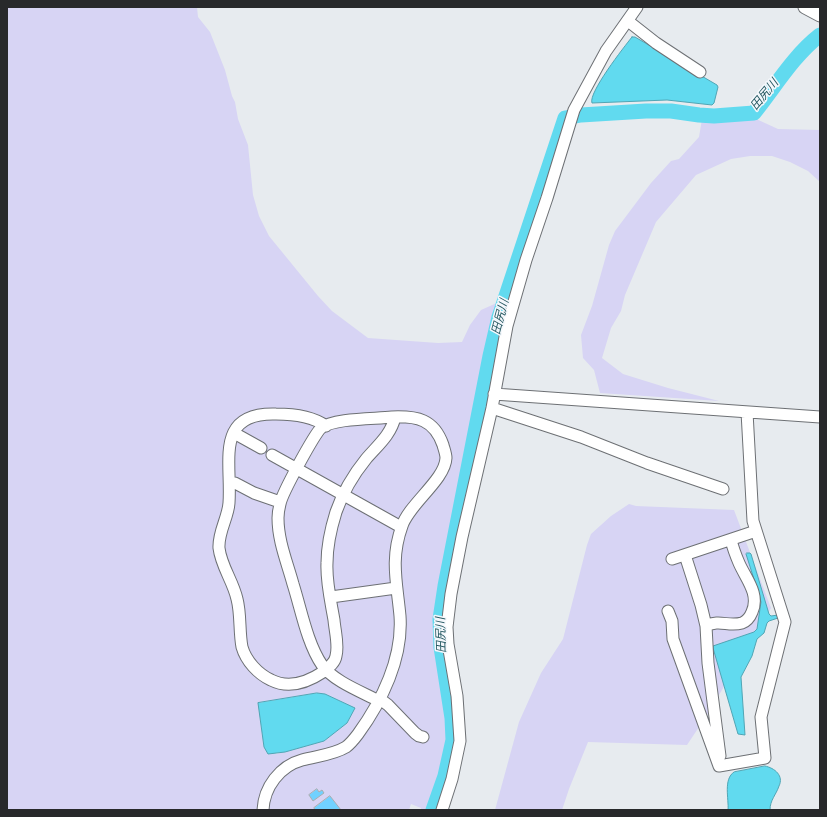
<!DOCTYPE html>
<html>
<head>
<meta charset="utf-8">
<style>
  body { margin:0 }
  #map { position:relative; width:827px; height:817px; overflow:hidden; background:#e7ebef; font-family:Jost,sans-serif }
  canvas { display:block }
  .frame { position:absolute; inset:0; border:8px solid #28292b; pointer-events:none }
</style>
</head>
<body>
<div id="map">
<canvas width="827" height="817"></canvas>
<div class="frame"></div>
</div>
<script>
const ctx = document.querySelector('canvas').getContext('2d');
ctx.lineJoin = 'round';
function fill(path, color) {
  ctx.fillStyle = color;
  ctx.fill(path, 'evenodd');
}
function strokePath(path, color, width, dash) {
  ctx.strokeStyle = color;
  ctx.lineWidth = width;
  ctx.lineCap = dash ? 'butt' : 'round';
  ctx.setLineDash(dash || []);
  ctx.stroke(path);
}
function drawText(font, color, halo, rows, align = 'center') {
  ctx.font = font + ' Jost,"Noto Sans JP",sans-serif';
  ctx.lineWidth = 3;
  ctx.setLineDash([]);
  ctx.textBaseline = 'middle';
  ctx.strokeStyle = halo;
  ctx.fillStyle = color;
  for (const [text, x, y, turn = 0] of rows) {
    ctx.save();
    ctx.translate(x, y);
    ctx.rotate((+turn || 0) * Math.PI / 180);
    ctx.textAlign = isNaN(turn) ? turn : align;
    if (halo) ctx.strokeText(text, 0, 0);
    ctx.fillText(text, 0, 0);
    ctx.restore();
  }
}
fill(new Path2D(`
  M7 7H197L198 17 210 32 225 70 232 96 235 102 238 119 248 145 253 195 259 216 269 236 318 296 332 311 368 338 438 343 462 342 470 325 481 310 508 298 490 370 450 574 442 625 444 654 455 719 454 738 453 751 443 794 436 810H421V808L411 804 409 810H7ZM317 693 325 694 354 708 347 723 324 741 276 754 264 747 259 703Z
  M754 118 778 129 820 130V182L808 171 790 162 772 156H750L731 159 696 175 656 222 625 295 621 311 611 328 602 358 623 374 668 388 719 401 600 393 594 370 583 358 581 335 592 306 609 245 615 231 651 183 671 161 679 159 699 137 702 119Z
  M629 504 636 506 734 510 771 608 707 715 687 745 588 742 569 789 562 810H495L519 722 541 673 563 639 587 545 591 534 611 516Z`), '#d7d4f4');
const water = new Path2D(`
  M632 37H635L717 85 718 87 714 103 712 105 667 100 592 103C588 93 624 47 632 37Z
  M747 553H750L751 554 769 614 771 616 778 615V618L769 621 767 623 764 633 757 639 752 656 741 677 745 735 738 734 713 648V646L754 632 757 629 761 602 760 598 746 554Z
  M317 693 325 694 355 708 347 723 324 741 285 752 268 754 264 747 258 703Z
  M765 766C775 768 784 776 779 786 776 795 770 800 770 810H728C729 799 723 779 734 772Z`);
fill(water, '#61daef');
strokePath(water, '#50a5b4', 1);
strokePath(new Path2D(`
  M433 810 445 776 453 740 452 718 441 647 440 619 445 586 490 356 499 317 565 118 581 115 646 111H671L699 115 714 116 754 113C775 87 793 56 820 35`), '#61daef', 15);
const building = new Path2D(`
  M317 789 319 792 322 790 324 793 313 801 309 795Z
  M330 796 341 810H315L314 808Z`);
fill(building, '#71d1ff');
strokePath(building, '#a9aeb0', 1);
const minor = new Path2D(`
  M628 21 656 43 700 72
  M494 394 820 417
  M492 408 581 437 647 463 723 489
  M326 426C312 416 293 414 276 414 214 412 232 462 229 503 228 518 218 532 219 548 221 566 233 581 237 599 241 614 239 631 242 647 246 661 258 674 271 680 289 689 308 682 323 672 328 668 335 663 336 656 339 645 335 632 334 620 331 602 326 582 327 563 327 546 331 528 336 512 343 492 353 475 366 459 377 446 391 435 395 417
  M234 433 261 448
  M272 455 401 527
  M230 483H235L254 493 280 502
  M685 555 701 605 706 626 708 663 720 756
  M672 559 756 531
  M331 597 396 588
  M668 611 672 621 673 639 719 766 765 758 761 717 785 622 753 521 747 412
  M706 626C720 619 728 627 742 623 747 621 750 617 752 612 760 594 746 579 739 563 736 556 733 548 731 540
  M380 699 388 705 415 733 419 736 423 737
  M263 810C264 787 280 766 302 760 316 756 333 755 346 747 350 744 355 738 358 734 382 701 403 658 400 616 397 583 390 559 402 526 409 504 445 480 446 458 446 454 444 449 443 445 434 419 417 416 392 417 375 419 334 418 321 428 314 435 282 493 280 504 279 508 278 513 278 518 278 541 287 562 293 584 301 609 307 643 322 665 333 681 362 692 379 701
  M442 810 452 779 460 741 457 696 448 644 447 627 451 594 462 537 492 408 507 326 526 260 547 198 574 110 606 51 637 7`);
const major = new Path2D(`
  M805 7 820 15`);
strokePath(minor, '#6d7074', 13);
strokePath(major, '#6d7074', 15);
strokePath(minor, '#fff', 11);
strokePath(major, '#fff', 13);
drawText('italic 12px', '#275a63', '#f5f8fc', [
  ["田尻川",765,95,-50],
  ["田尻川",501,317,-75],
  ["田尻川",442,635,-92]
]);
</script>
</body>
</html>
